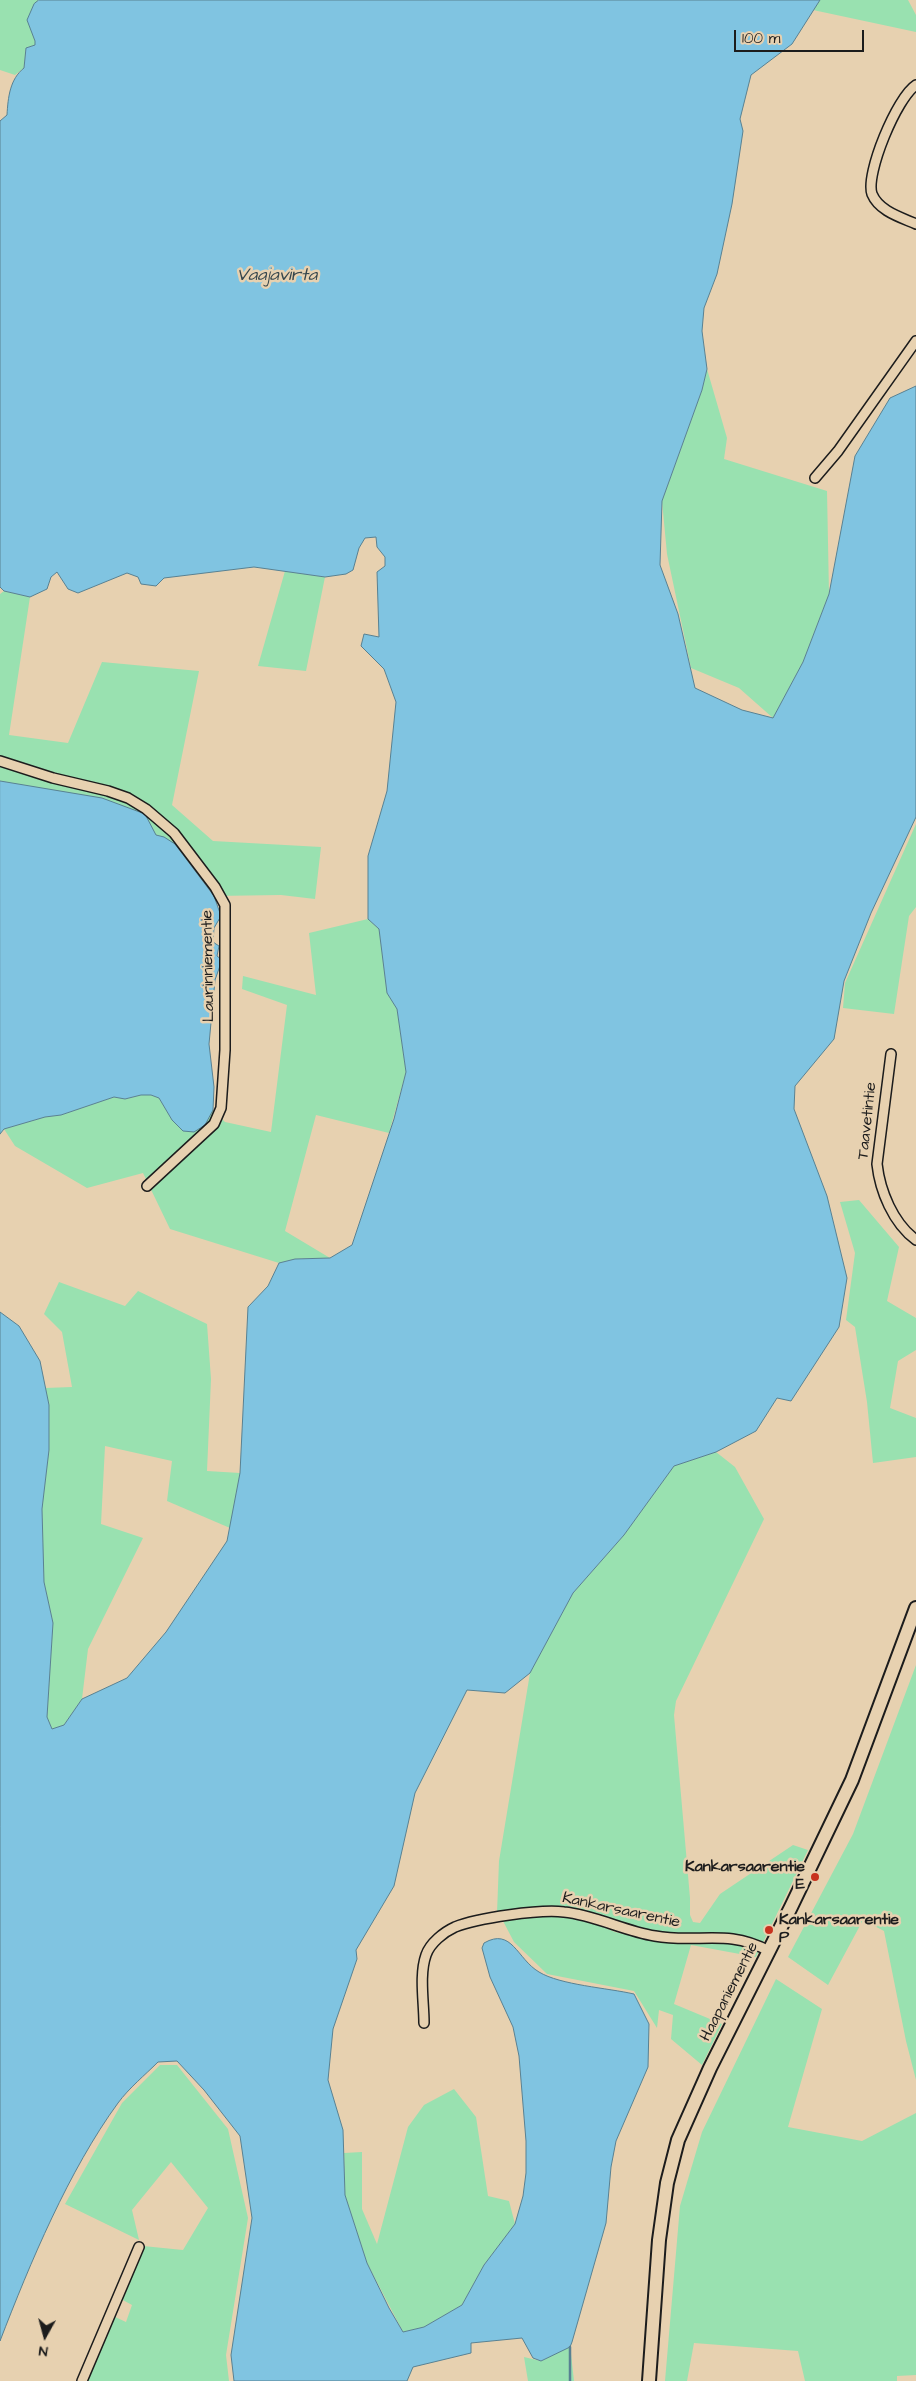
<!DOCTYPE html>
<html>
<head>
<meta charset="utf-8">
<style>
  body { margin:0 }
  #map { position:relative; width:916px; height:2381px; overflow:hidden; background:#e7d1b0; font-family:"Architects Daughter",sans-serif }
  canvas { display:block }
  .north { position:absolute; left:20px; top:2311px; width:50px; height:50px; -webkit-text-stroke:4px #e7d1b0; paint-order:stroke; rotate:187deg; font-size:14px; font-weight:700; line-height:20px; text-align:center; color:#1c1c1c }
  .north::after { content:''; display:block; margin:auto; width:18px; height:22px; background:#1c1c1c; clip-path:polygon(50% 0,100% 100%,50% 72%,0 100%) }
  .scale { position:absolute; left:734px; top:30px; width:130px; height:22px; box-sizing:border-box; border:2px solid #1c1c1c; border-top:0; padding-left:6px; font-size:15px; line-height:18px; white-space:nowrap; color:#1c1c1c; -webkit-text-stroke:4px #e7d1b0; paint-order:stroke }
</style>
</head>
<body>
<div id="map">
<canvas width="916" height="2381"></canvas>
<div class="north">N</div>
<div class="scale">100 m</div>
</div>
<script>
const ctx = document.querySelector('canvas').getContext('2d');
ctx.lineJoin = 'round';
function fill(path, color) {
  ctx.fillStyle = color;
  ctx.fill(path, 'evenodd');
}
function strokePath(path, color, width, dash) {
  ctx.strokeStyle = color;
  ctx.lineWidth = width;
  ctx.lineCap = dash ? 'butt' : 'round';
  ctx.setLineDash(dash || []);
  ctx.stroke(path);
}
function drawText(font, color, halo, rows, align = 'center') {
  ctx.font = font + ' "Architects Daughter",sans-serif';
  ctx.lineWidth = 5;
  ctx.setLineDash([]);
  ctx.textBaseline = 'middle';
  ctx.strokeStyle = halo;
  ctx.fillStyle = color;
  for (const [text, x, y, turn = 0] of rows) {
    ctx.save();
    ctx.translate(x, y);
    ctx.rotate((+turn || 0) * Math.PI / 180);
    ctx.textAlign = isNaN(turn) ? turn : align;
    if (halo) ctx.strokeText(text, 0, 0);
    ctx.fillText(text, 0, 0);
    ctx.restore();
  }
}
fill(new Path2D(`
  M0 0H39L34 5 28 20 35 41V45L26 48 24 68 15 75 0 70Z
  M820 0H908L916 15V32L813 10Z
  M707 369 727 438 724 459 827 491 829 594 803 662 773 718 739 688 691 668 667 554 662 501 702 390Z
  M285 571 325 577 306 671 258 666Z
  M4 591 30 597 9 735 68 743 102 662 199 671 172 805 213 841 321 847 315 899 281 895 214 896C200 878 178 839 156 835L42 789 0 781V594Z
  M916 824V907L909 916 894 1014 843 1008 845 983Z
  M368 919 379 929 387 993 397 1008 406 1072 389 1133 316 1115 285 1231 330 1258 295 1259 279 1263 170 1229 143 1173 87 1188 15 1146 4 1129 45 1117 61 1115 114 1097 126 1099 141 1095H151L159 1098 172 1120 205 1125 213 1110 225 1122 271 1132 287 1005 242 989 243 976 316 995 309 933Z
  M859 1200 899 1247 887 1301 916 1318V1350L898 1361 890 1408 916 1418V1457L873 1463 867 1402 855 1327 846 1320 855 1253 840 1202Z
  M59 1282 125 1306 138 1291 207 1324 211 1379 207 1471 240 1473 230 1528 167 1501 172 1461 105 1446 101 1524 143 1538 88 1649 82 1699 64 1725 52 1729 47 1717 53 1623 44 1582 42 1509 49 1450V1405L45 1388 72 1387 62 1332 44 1314Z
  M716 1452 735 1467 764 1519 676 1701 674 1715 690 1898V1915L693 1922 700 1923 720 1894 793 1845 808 1850 756 1957 691 1945 674 2004 722 2024 702 2065 671 2039 673 2015 659 2010 657 2028 634 1991 547 1974 514 1942 503 1921 536 1915 588 1920 615 1932 660 1941 691 1944 684 1936 653 1932 593 1914 497 1913 499 1861 530 1673 573 1593 624 1535 674 1466Z
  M916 1665V2080L906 2041 884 1931 863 1920 828 1985 788 1957 853 1834Z
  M776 1979 822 2009 788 2127 862 2141 916 2113V2375L897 2376V2381H805L798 2351 694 2343 687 2381H665L680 2206 702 2132Z
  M160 2065H177L228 2129 248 2218 226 2355 229 2381H86L113 2316 126 2322 132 2305 121 2299 143 2246 183 2250 208 2208 171 2162 132 2210 139 2240 65 2204 122 2103Z
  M454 2089 476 2117 488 2196 509 2201 515 2224 484 2265 462 2305 424 2327 403 2332 367 2263 345 2195 344 2153 362 2152V2209L377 2244 408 2127 424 2105Z
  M570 2345 574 2381H528L524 2357 541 2361Z`), '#99e1b0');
const water = new Path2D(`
  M39 0H820L792 44 751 75 740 119 743 131 732 204 717 274 704 308 702 331 707 369 702 390 662 501 660 565 678 614 695 688 742 710 773 718 803 662 829 594 855 456 890 398 916 386V817L871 913 844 981 834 1039 795 1086 794 1109 827 1196 847 1278 839 1327 791 1401 777 1398 756 1431 716 1452 674 1466 624 1535 573 1593 530 1673 505 1693 467 1690 415 1793 394 1886 356 1950 357 1959 333 2029 328 2080 343 2130 345 2195 367 2263 389 2308 403 2332 424 2327 462 2305 484 2265 515 2224 523 2196 526 2173V2141L519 2056 513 2027 490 1977 482 1948 484 1943C512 1927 517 1959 539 1972 560 1985 608 1988 634 1994L649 2024 648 2067 616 2141 611 2167 606 2223 572 2342 570 2347 541 2361 533 2358 522 2338 471 2343V2353L413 2367 407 2381H234L231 2355 252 2218 240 2136 204 2090 177 2061 158 2062C145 2075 129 2088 118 2103 69 2170 30 2263 0 2341V1312L19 1326 40 1361 49 1405V1450L42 1509 44 1582 53 1623 47 1717 52 1729 64 1725 82 1699 127 1678 166 1632 227 1541 240 1473 248 1307 268 1286 279 1263 295 1259 330 1258 352 1245 394 1119 406 1072 397 1009 387 993 379 929 368 919V856L387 791 396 702 384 669 361 646 364 634 379 637 377 572 385 566V557L377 547 376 537 365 538 359 548 353 570 346 574 325 577 254 567 164 578 156 586 141 584 138 577 127 573 78 593 68 589 57 572 51 577 47 589 30 597 4 591 0 587V121L7 115C8 97 10 79 24 68L26 48 35 45V41L27 20 34 4Z
  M0 781 102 798 145 814 156 835 164 837 175 844 214 896 221 916 214 928 213 942 219 946 217 956 222 960 215 980 209 1044 214 1087 213 1110 205 1125 194 1132 183 1131 172 1120 159 1098 151 1095H141L125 1099 114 1097 61 1115 45 1117 4 1129 0 1134Z`);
fill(water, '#80c4e1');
strokePath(water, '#588192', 1);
strokePath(new Path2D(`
  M570 2381V2347`), '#588192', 2.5);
const street = new Path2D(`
  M916 85C897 97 865 174 872 194 879 211 900 217 916 224
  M815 478 838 451 916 341
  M0 761 53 778 108 791 128 798 146 809 174 833 215 887 225 905V1050L221 1108 214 1124 147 1186
  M891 1054 877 1164C880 1191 893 1223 916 1240
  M424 2023C424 2002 419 1975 426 1955 430 1943 444 1932 455 1927 477 1918 540 1909 564 1912 595 1915 624 1931 655 1936 698 1944 726 1928 769 1951
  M82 2381 139 2247`);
const secondary = new Path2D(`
  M649 2381 659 2240 667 2183 678 2140 710 2068 791 1907 852 1780 916 1608`);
strokePath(street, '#1c1c1c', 12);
strokePath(secondary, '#1c1c1c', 16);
strokePath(street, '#e7d1b0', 9);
strokePath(secondary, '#e7d1b0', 12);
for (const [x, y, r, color] of [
  [815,1877,5,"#c8321e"],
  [769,1930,5,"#c8321e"]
]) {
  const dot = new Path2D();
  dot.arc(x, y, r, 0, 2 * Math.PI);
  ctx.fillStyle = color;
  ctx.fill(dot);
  strokePath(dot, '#e7d1b0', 2);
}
drawText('16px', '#1c1c1c', '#e7d1b0', [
  ["Laurinniementie",209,966,-91],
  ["Taavetintie",868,1121,-84],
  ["Kankarsaarentie",621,1911,12],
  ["Haapaniementie",730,1992,-63]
]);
drawText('bold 16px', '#1c1c1c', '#e7d1b0', [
  ["Kankarsaarentie",805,1868],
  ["E",805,1886],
  ["Kankarsaarentie",779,1921,"left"],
  ["P",779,1939,"left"]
], 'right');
drawText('italic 18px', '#35464d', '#e7d1b0', [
  ["Vaajavirta",277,276]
]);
</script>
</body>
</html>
